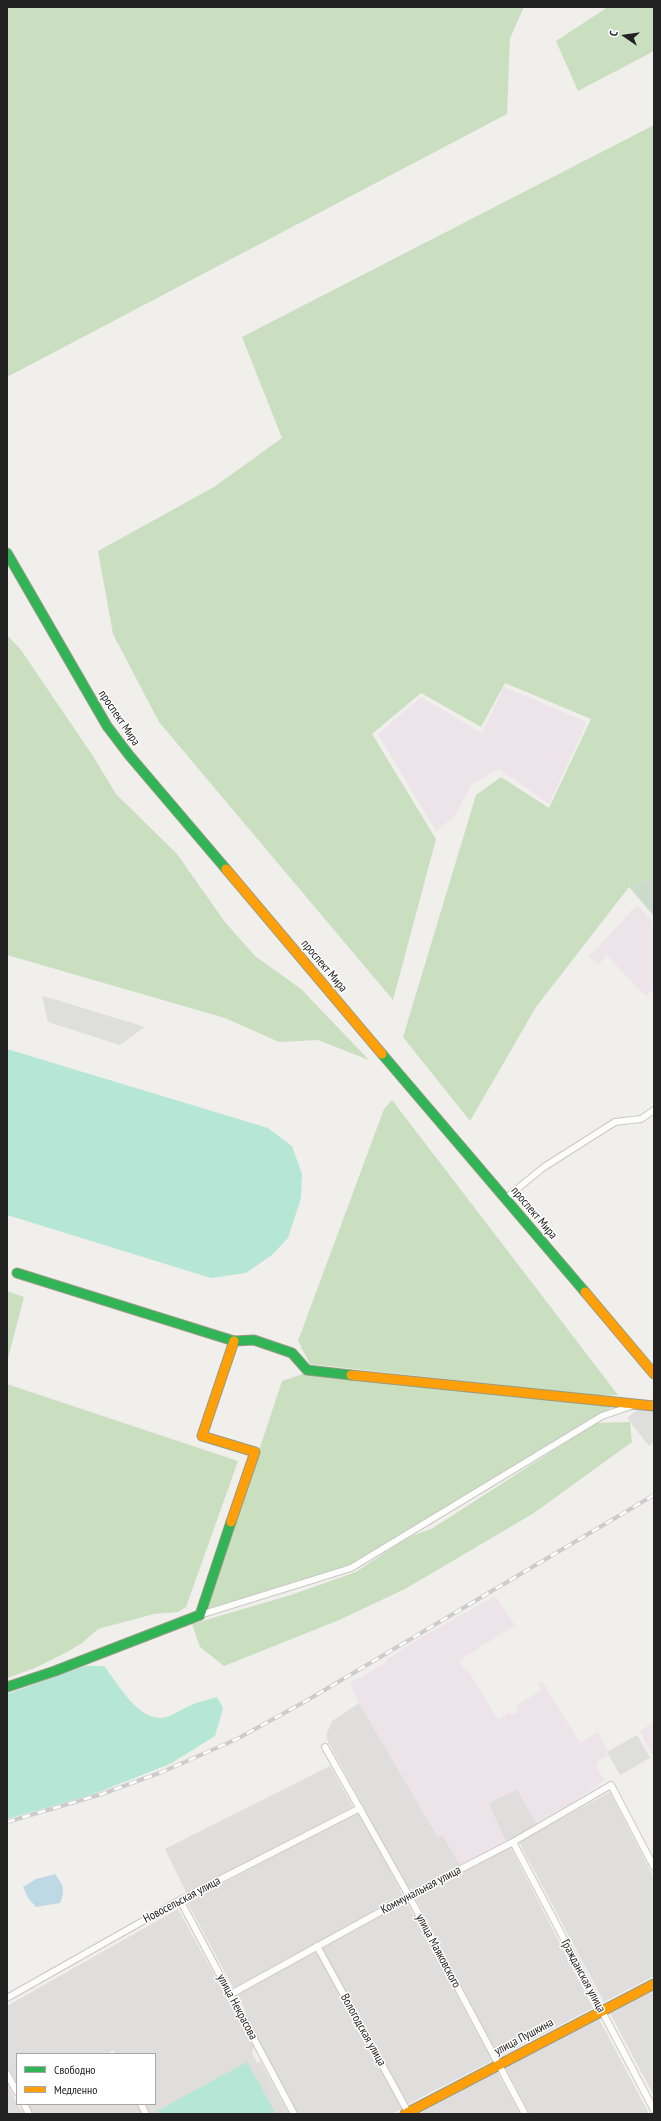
<!DOCTYPE html>
<html>
<head>
<meta charset="utf-8">
<style>
  body { margin:0 }
  #map { position:relative; width:661px; height:2121px; overflow:hidden; background:#f0efeb; font-family:"PT Sans Narrow",sans-serif }
  canvas { display:block }
  .frame { position:absolute; inset:0; border:8px solid #222; pointer-events:none }
  .legend { position:absolute; left:16px; top:2053px; width:140px; height:52px; box-sizing:border-box; background:#fff; border:1px solid #a7a7a7; margin:0; padding:5px 7px; list-style:none; font-size:12px; color:#222 }
  .legend li { display:flex; align-items:center; gap:8px; height:20px }
  .legend b { width:20px; border:1px solid #a7a7a7 }
  .north { position:absolute; left:605px; top:16px; width:40px; height:40px; -webkit-text-stroke:3px #fff; paint-order:stroke; rotate:283deg; font-size:11px; font-weight:700; line-height:16px; text-align:center; color:#222 }
  .north::after { content:''; display:block; margin:auto; width:14px; height:18px; background:#222; clip-path:polygon(50% 0,100% 100%,50% 72%,0 100%) }
</style>
</head>
<body>
<div id="map">
<canvas width="661" height="2121"></canvas>
<div class="frame"></div>
<ul class="legend">
<li><b style="height:5px;background:#30b455"></b>Свободно</li>
<li><b style="height:5px;background:#ff9f0a"></b>Медленно</li>
</ul>
<div class="north">С</div>
</div>
<script>
const ctx = document.querySelector('canvas').getContext('2d');
ctx.lineJoin = 'round';
function fill(path, color) {
  ctx.fillStyle = color;
  ctx.fill(path, 'evenodd');
}
function strokePath(path, color, width, dash) {
  ctx.strokeStyle = color;
  ctx.lineWidth = width;
  ctx.lineCap = dash ? 'butt' : 'round';
  ctx.setLineDash(dash || []);
  ctx.stroke(path);
}
function drawText(font, color, halo, rows, align = 'center') {
  ctx.font = font + ' "PT Sans Narrow",sans-serif';
  ctx.lineWidth = 3;
  ctx.setLineDash([]);
  ctx.textBaseline = 'middle';
  ctx.strokeStyle = halo;
  ctx.fillStyle = color;
  for (const [text, x, y, turn = 0] of rows) {
    ctx.save();
    ctx.translate(x, y);
    ctx.rotate((+turn || 0) * Math.PI / 180);
    ctx.textAlign = isNaN(turn) ? turn : align;
    if (halo) ctx.strokeText(text, 0, 0);
    ctx.fillText(text, 0, 0);
    ctx.restore();
  }
}
fill(new Path2D(`
  M359 1703 438 1837 442 1835 461 1866 417 1890 408 1888 327 1740V1733L332 1721Z
  M330 1766 353 1807 187 1894 165 1849Z
  M523 1786 538 1824 506 1842 488 1803Z
  M610 1792 654 1878V1976L604 2002 519 1842Z
  M358 1814 362 1817 403 1896 234 1989 187 1902 352 1815Z
  M510 1846 593 2008 499 2057 415 1897Z
  M406 1901 492 2061 408 2104 321 1947Z
  M178 1909 254 2047 252 2053 285 2114H150L144 2104H155V2054H116L113 2050 107 2054H17V2084L7 2066V2006Z
  M313 1951 317 1953 402 2109 392 2114H298L246 2018 245 2010 238 1996 239 1991Z
  M654 1991V2096L610 2013Z
  M599 2019 649 2114H530L505 2067Z
  M497 2072 520 2114H419Z
  M7 2082 17 2104 24 2114H7Z
  M32 2104H137L142 2114H32L28 2106Z`), '#dfdedc');
fill(new Path2D(`
  M504 687 587 722 549 804 499 769 471 785 455 816 436 831 378 734 421 697 482 733Z
  M637 905 654 923V989L646 996 607 956 598 965 589 957Z
  M495 1596 515 1625 459 1661 466 1672 468 1670 498 1720 510 1712 512 1715 519 1711 516 1706 542 1690 538 1683 542 1681 580 1743 598 1732 608 1751 606 1752 608 1756 599 1760 596 1767 605 1780 572 1803 536 1823 517 1790 488 1803 506 1842 461 1866 442 1835 438 1837 359 1703 350 1683 385 1663 389 1658 417 1640Z
  M654 1722V1759L640 1731Z`), '#ede4e9');
fill(new Path2D(`
  M42 996 57 1000 145 1027 120 1045 48 1022Z
  M651 1399 654 1403V1442L649 1446 627 1418Z
  M637 1735 650 1758 620 1775 607 1752Z
  M260 2061 289 2114H285L257 2063Z`), '#dededc');
fill(new Path2D(`
  M7 7H524L510 38 507 114 7 377Z
  M608 7H654V51L578 91 556 41Z
  M652 126 654 127V878L629 887 536 1007 470 1121 403 1037 476 795 501 777 549 808 591 719 505 683 481 727 421 693 372 734 436 839 393 1000 159 722 113 634 98 551 214 487 282 438 242 337Z
  M7 635 21 650 93 756 116 794 177 854 225 922 255 956 301 989 369 1060 318 1040 279 1042 225 1018 7 955Z
  M392 1100 618 1395 598 1396 310 1364 298 1341 384 1109Z
  M7 1291 24 1297 7 1362Z
  M306 1373 614 1406 349 1565 206 1611 282 1381Z
  M7 1384 238 1461 186 1607 178 1612 154 1614 98 1629 82 1643 67 1652 35 1668 7 1678Z
  M630 1422 632 1442 534 1513 405 1589 339 1620 224 1666 200 1647 192 1624 291 1595 356 1572 407 1538 433 1528 596 1423Z`), '#c9dfc0');
fill(new Path2D(`
  M654 878V916L629 887Z`), '#cadbcb');
fill(new Path2D(`
  M7 1049 268 1128 292 1146 302 1174 301 1198 288 1238 272 1255 246 1273 211 1278 7 1215Z
  M85 1666H104C118 1683 136 1719 162 1718 171 1717 187 1706 196 1703 203 1701 210 1699 217 1697L223 1708 215 1736 170 1764 94 1794 7 1819V1694Z
  M247 2062 276 2114H158L157 2111Z`), '#b6e7d6');
fill(new Path2D(`
  M55 1874C63 1885 66 1889 60 1903L36 1907 28 1898 23 1887 36 1879Z`), '#bed9e3');
const street = new Path2D(`
  M506 1198 544 1167 615 1122 641 1119 654 1110
  M200 1615 351 1568 602 1416 634 1405
  M325 1747 409 1896 525 2114
  M513 1842 654 2110
  M180 1900 294 2114
  M317 1946 409 2114
  M231 1994 409 1896 513 1842 611 1785 654 1867
  M7 1998 180 1900 360 1808
  M7 2074 17 2092
  M24 2104 29 2114
  M141 2104 146 2114`);
const fast = new Path2D(`
  M7 553 107 726 129 755 226 869
  M382 1054 585 1292
  M17 1273 234 1341 254 1340 292 1353 307 1370 351 1375
  M7 1687 55 1671 200 1615 231 1522`);
const slow = new Path2D(`
  M226 869 382 1054
  M585 1292 654 1374
  M351 1375 654 1406
  M231 1522 255 1452 202 1436 234 1341
  M405 2114 654 1984`);
strokePath(street, '#c9c8c7', 8);
strokePath(fast, '#979b82', 11);
strokePath(slow, '#979b82', 11);
strokePath(street, '#fdfdfc', 6);
strokePath(fast, '#30b455', 9);
strokePath(slow, '#ff9f0a', 9);
const rail = new Path2D(`
  M7 1822 102 1794 162 1772 237 1739 306 1701 654 1495`);
strokePath(rail, '#ccc', 4);
strokePath(rail, '#fff', 2.5, [8]);
drawText('12px', '#222', '#fff', [
  ["проспект Мира",119,718,56],
  ["проспект Мира",324,966,50],
  ["проспект Мира",534,1213,50],
  ["Коммунальная улица",421,1890,-28],
  ["Новосельская улица",182,1900,-28],
  ["улица Маяковского",438,1951,62],
  ["Гражданская улица",583,1976,62],
  ["улица Некрасова",237,2007,62],
  ["Вологодская улица",363,2030,61],
  ["улица Пушкина",524,2037,-28]
]);
</script>
</body>
</html>
